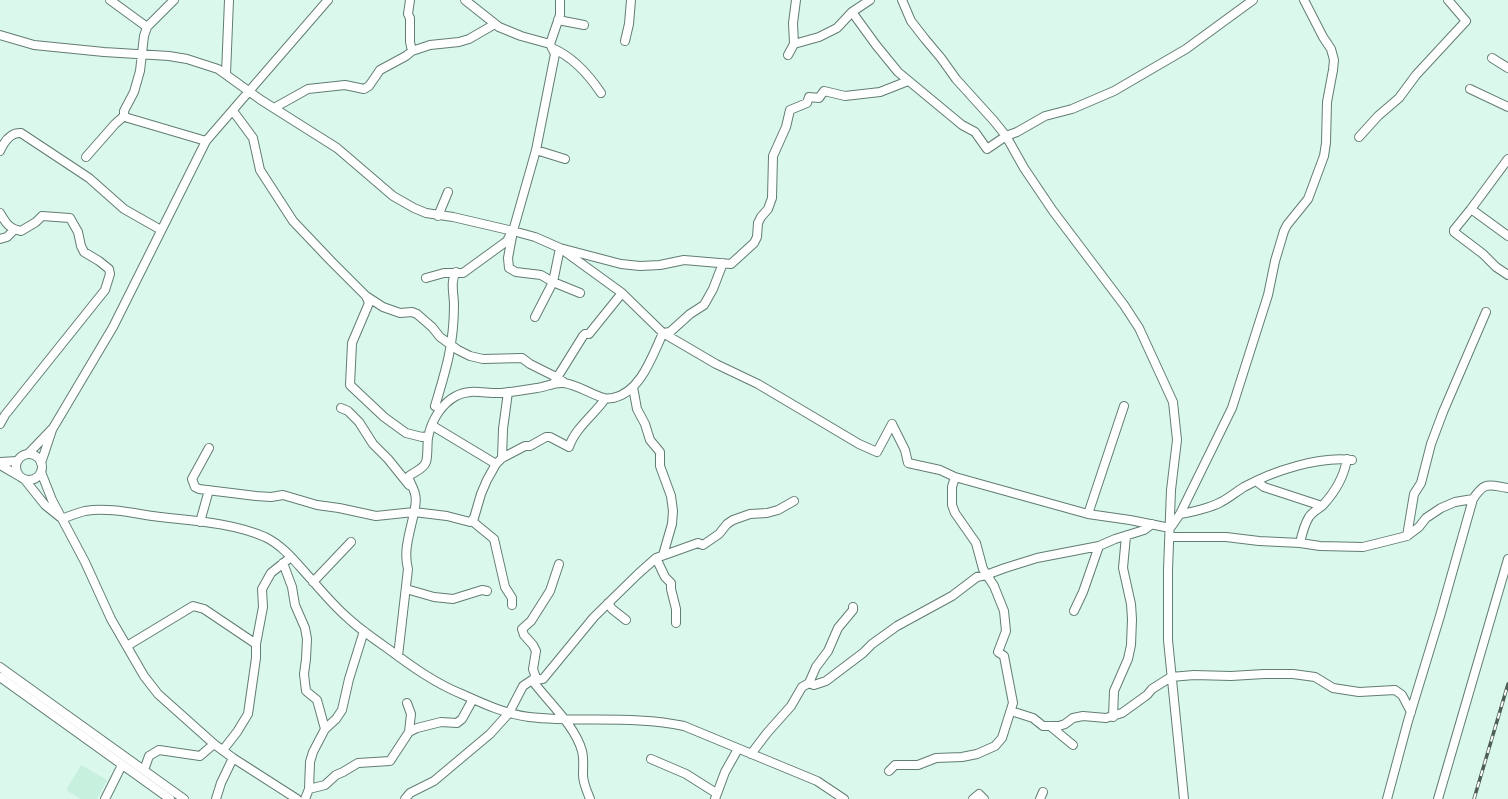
<!DOCTYPE html>
<html>
<head>
<meta charset="utf-8">
<style>
  body { margin:0 }
  canvas { display:block; background:#daf8eb }
</style>
</head>
<body>
<canvas width="1508" height="799"></canvas>
<script>
const ctx = document.querySelector('canvas').getContext('2d');
ctx.lineJoin = 'round';
function fill(path, color) {
  ctx.fillStyle = color;
  ctx.fill(path, 'evenodd');
}
function strokePath(path, color, width, dash) {
  ctx.strokeStyle = color;
  ctx.lineWidth = width;
  ctx.lineCap = dash ? 'butt' : 'round';
  ctx.setLineDash(dash || []);
  ctx.stroke(path);
}
fill(new Path2D(`
  M81 765 107 780 97 799H81L66 790Z`), '#c8f0df');
const minor = new Path2D(`
  M110 0 147 27
  M174 0 147 27 144 36 140 71 134 92 124 111V116L128 118 206 141
  M410 0 408 14 410 18V42L412 51
  M465 0 499 27 521 36 550 44 555 54 536 150 513 231 508 258 509 268 516 272 541 275 553 282 580 293
  M902 0 911 21 925 39 941 58 956 79 994 121 1006 136 1024 168 1053 211 1124 305 1139 328 1173 402 1177 440 1171 490 1168 570V640L1184 799
  M852 12 876 45 898 72 962 125 975 132 987 149 1006 136 1017 132 1045 116 1072 109 1114 91 1186 49 1253 0
  M558 20 584 25
  M0 35 34 45 104 52 169 56 187 59 218 69 261 100 337 148 393 196 414 208 426 213 453 217 513 231 535 237 560 248 622 293 663 333 716 364 758 384 859 444 877 452 892 424
  M625 41 629 24 631 0
  M550 44 560 15V0
  M794 44 819 37 837 28 852 12 870 0
  M552 48C573 57 589 75 601 93
  M788 55 794 44 793 23 796 0
  M1492 58 1508 68
  M226 74 229 0
  M1470 89 1508 107
  M274 108 308 89 345 85 364 89 369 86 380 70 406 56 412 51 430 45 459 42 469 39 495 24
  M233 111 253 138 260 170 293 221 331 261 366 296 383 307 400 313 412 312 417 314 432 327 440 337 458 350 470 356 483 359 522 358 530 364 558 378 565 383
  M1359 137 1378 116 1399 98 1416 75 1466 21 1448 0
  M536 150 565 159
  M0 151C4 142 11 132 21 133L89 178 124 209 161 230
  M86 157 115 124 124 116
  M1508 159 1471 209 1508 236
  M1471 209 1454 230V232L1483 254 1496 267 1508 275
  M0 213C6 223 9 229 21 231L36 222 42 216 70 218 78 232 81 246 84 252 99 261 109 269 110 274 105 290 5 415 0 424
  M438 216 448 192
  M0 239 7 237 14 230
  M426 278 444 273H463L507 241 510 235
  M366 296 369 303 352 343 350 385 384 417 406 433 422 437 428 436
  M535 317 553 282 560 248 621 264 640 266 660 265 684 260 731 264 754 243 757 237 758 223 761 217 768 209 772 198 773 156 786 127 790 110 807 103 809 97 819 98 824 91 845 96 880 92 908 81
  M555 381 583 336 585 334H589L622 293
  M633 387 637 409 645 424 650 440 660 452V466L671 496 673 511 672 524 663 555
  M341 408 348 411 359 422 373 444 388 459 409 485
  M440 408 435 406C446 370 454 344 454 305 454 294 450 282 456 272
  M892 424 905 450 908 463 940 470 955 477 1088 514 1130 520 1170 528
  M433 426 496 464
  M209 448 192 479 195 487 199 489 256 496 271 497 283 495 317 505 339 508 376 516 414 512 447 516 470 522 474 518 481 494 487 480 496 464 502 458 525 446H530L546 437H550L569 447C575 428 594 415 605 399
  M16 467a13 13 0 1 1 26 0a13 13 0 1 1-26 0Z
  M28 454 53 428 113 327 206 141 328 0
  M502 458 503 429 508 392
  M0 462 17 461
  M41 463 52 430
  M0 465 19 476
  M41 472 52 500 85 562 111 619 144 676 158 694 214 744 233 758 297 799
  M25 480 45 505 60 517
  M1256 481 1264 487 1322 506
  M1088 514 1124 406
  M1180 514C1189 513 1213 507 1221 502 1229 498 1236 492 1244 487 1273 471 1319 456 1352 460
  M62 519C69 516 77 513 85 511 110 507 136 514 160 517 195 521 233 523 265 537 284 546 297 564 311 579 323 593 335 607 349 619 361 630 374 639 387 648 411 666 436 684 464 695 484 704 506 714 529 717 580 723 633 715 684 726L817 781 844 799
  M472 521 494 539 505 587 512 598V605
  M200 522 209 490
  M1171 527 1180 514 1232 408 1268 295 1275 261 1284 231 1287 225 1308 199 1324 156 1326 143 1327 102 1333 70 1334 60 1331 49 1323 37 1304 0
  M1407 536 1414 494 1421 483 1431 444 1443 412 1486 312
  M1170 537H1226L1259 541 1300 543 1320 546 1363 547 1407 536 1419 527 1426 518 1441 508 1455 502 1473 499
  M1300 543C1302 534 1304 525 1309 517 1313 511 1319 509 1323 505 1335 492 1344 477 1347 459
  M656 558 665 577 671 583V589L676 609V623
  M283 563 292 587 295 605 305 628 307 639 306 659 304 674 306 691 317 700 325 729
  M313 582 351 542
  M406 589 434 597 453 599 482 590 487 591
  M608 603 612 609 626 620
  M1074 611 1083 592 1099 546
  M127 646 193 606 204 609 256 644 263 607 262 589 271 573 291 557
  M398 656 408 569C403 551 410 532 414 513 415 508 417 500 415 494 414 489 410 482 408 477 413 472 423 470 426 462 428 456 427 445 428 438 431 421 441 404 456 396 470 388 486 394 501 393 513 392 525 390 537 388 546 387 554 382 564 383 578 385 590 394 604 398 607 399 610 398 613 398 641 392 652 356 663 333L670 332 690 314 704 305 713 289 723 263
  M0 667 184 799
  M0 677 170 799
  M532 680C547 701 575 725 582 751 584 759 583 767 583 775 583 783 587 791 590 799
  M537 681 533 669 536 651 533 645 524 635 522 629 531 621 550 591 559 564
  M809 683 814 685 826 681 863 653 872 644 897 626 952 596 977 577 986 575 1005 568 1037 558 1099 546 1115 539 1144 530 1152 524
  M1011 711 1033 718 1043 726H1059L1065 724 1073 718 1083 716 1106 718 1122 713 1147 695 1152 689 1171 677 1194 675 1231 676 1264 674H1293L1315 677 1333 688 1359 692 1395 690 1402 695 1411 712
  M1113 717 1114 691 1128 659 1131 645 1132 619 1131 604 1123 568 1126 536
  M1050 726 1073 745
  M409 732 417 728 441 722 457 723 462 719 473 699
  M223 750 237 732 248 714 256 658V644
  M751 754 767 733 791 706 802 687 809 683 816 667 828 651 838 628 853 610V607
  M651 759 686 774 716 793
  M144 770 149 756 159 750 200 756 214 744
  M889 771 895 765H918L936 758 962 757 977 754 995 746 1002 738 1013 703 1004 656 998 652 1006 631 1004 611 994 586 983 569 976 543 955 513 952 505V487L955 477
  M309 789 325 785 336 775 343 772 358 763 390 761 409 732 411 714 407 703
  M105 799 122 765
  M216 799 221 783 233 758
  M305 799 309 789 310 762 313 752 325 729 336 719 342 710 349 679 364 631
  M405 799 410 793 434 781 490 734 509 713 523 686 532 680 543 679 594 617 638 574 656 558 698 543 703 545 719 534 727 524 733 520 750 514 767 513 778 510 794 501
  M715 799 725 772 738 749
  M973 799 979 794 984 799
  M1040 799 1043 792
  M1387 799 1408 721 1440 616 1473 499C1485 481 1488 485 1508 488
  M1438 799 1508 559`);
strokePath(minor, '#627d71', 10);
strokePath(minor, '#fff', 8);
const rail = new Path2D(`
  M1474 799 1508 684`);
strokePath(rail, '#4e5f57', 3.5);
strokePath(rail, '#fff', 2, [6]);
</script>
</body>
</html>
